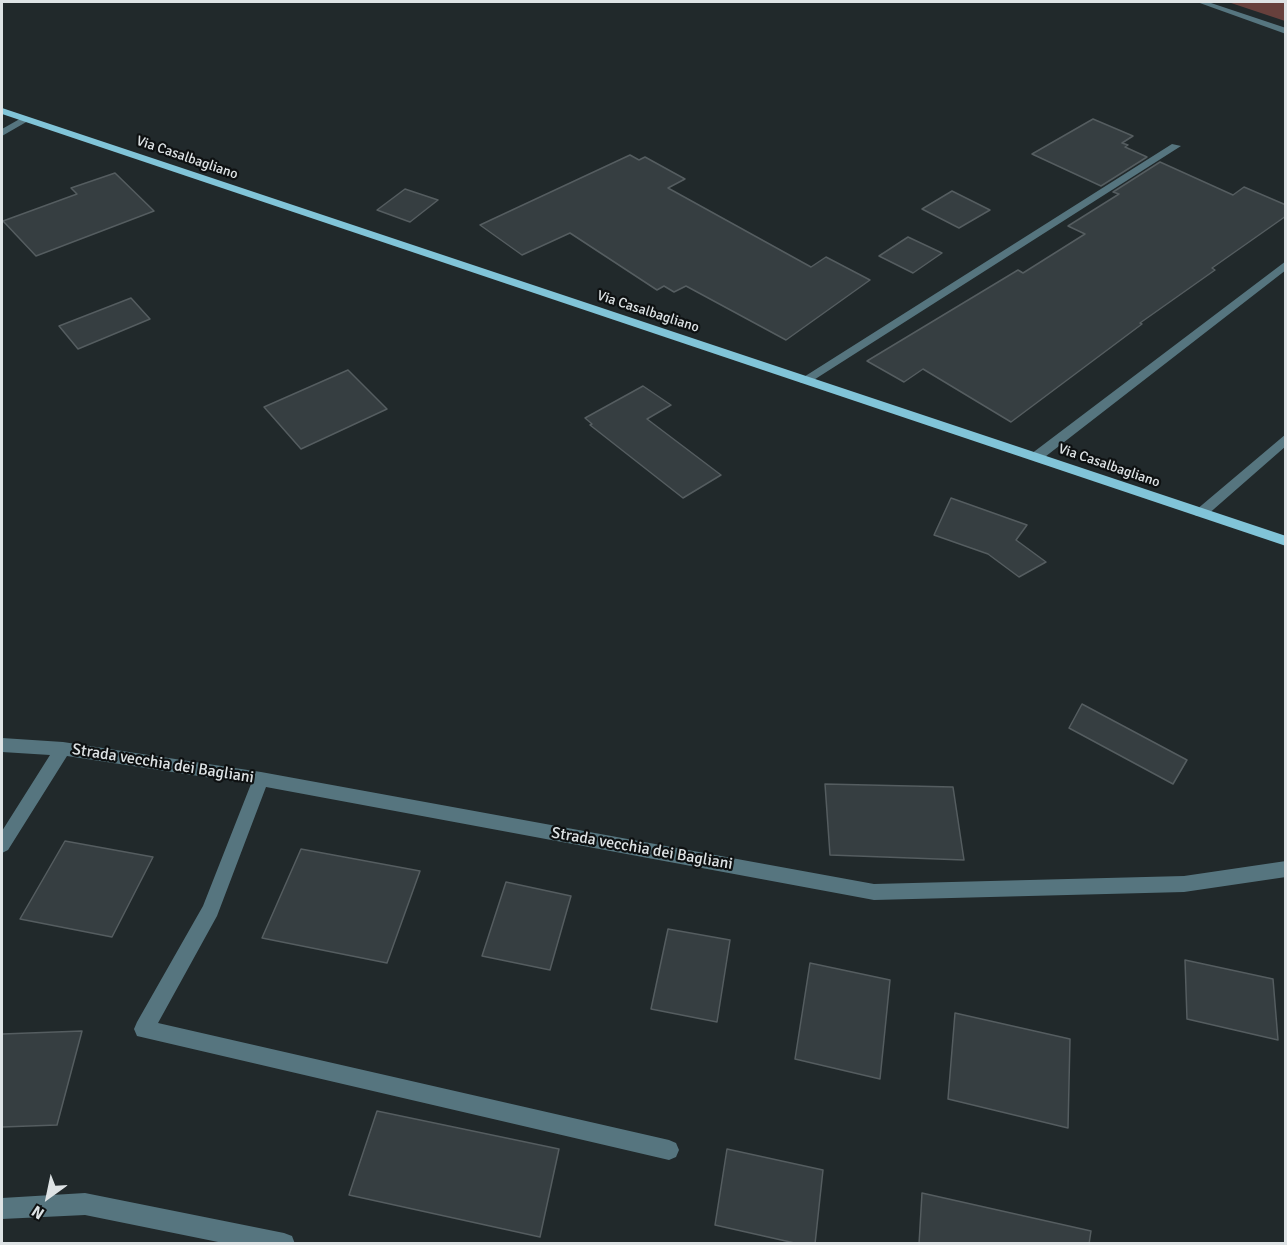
<!DOCTYPE html>
<html>
<head>
<meta charset="utf-8">
<style>
  body { margin:0 }
  #map { position:relative; width:1287px; height:1245px; overflow:hidden; background:#21292b; font-family:Signika,sans-serif }
  canvas { display:block }
  .frame { position:absolute; inset:0; border:3px solid #dee3e5; pointer-events:none }
  .north { position:absolute; left:18px; top:1167px; width:60px; height:60px; -webkit-text-stroke:4px #0e1112; paint-order:stroke; rotate:213deg; font-size:16px; font-weight:700; line-height:24px; text-align:center; color:#dee3e5 }
  .north::after { content:''; display:block; margin:auto; width:21px; height:27px; background:#dee3e5; clip-path:polygon(50% 0,100% 100%,50% 72%,0 100%) }
</style>
</head>
<body>
<div id="map">
<canvas width="1287" height="1245"></canvas>
<div class="frame"></div>
<div class="north">N</div>
</div>
<script>
const ctx = document.querySelector('canvas').getContext('2d');
ctx.lineJoin = 'round';
function fill(path, color) {
  ctx.fillStyle = color;
  ctx.fill(path, 'evenodd');
}
function strokePath(path, color, width, dash) {
  ctx.strokeStyle = color;
  ctx.lineWidth = width;
  ctx.lineCap = dash ? 'butt' : 'round';
  ctx.setLineDash(dash || []);
  ctx.stroke(path);
}
function drawText(font, color, halo, rows, align = 'center') {
  ctx.font = font + ' Signika,sans-serif';
  ctx.lineWidth = 4.5;
  ctx.setLineDash([]);
  ctx.textBaseline = 'middle';
  ctx.strokeStyle = halo;
  ctx.fillStyle = color;
  for (const [text, x, y, turn = 0] of rows) {
    ctx.save();
    ctx.translate(x, y);
    ctx.rotate((+turn || 0) * Math.PI / 180);
    ctx.textAlign = isNaN(turn) ? turn : align;
    if (halo) ctx.strokeText(text, 0, 0);
    ctx.fillText(text, 0, 0);
    ctx.restore();
  }
}
fill(new Path2D(`
  M1228 2H1285V21Z`), '#67403c');
const building = new Path2D(`
  M1093 119 1133 136 1122 143 1128 145 1125 147 1147 157 1101 186 1032 154Z
  M630 155 639 160 645 157 685 179 668 188 811 267 826 257 870 280 786 340 686 286 674 292 664 286 657 290 570 233 522 255 480 225Z
  M1160 162 1233 195 1244 187 1286 205V216L1212 268 1215 270 1140 323 1142 324 1011 422 923 369 904 382 867 361 1018 270 1023 273 1085 234 1068 226 1119 194 1113 192Z
  M115 173 154 211 36 256 3 221 77 194 71 188Z
  M405 189 438 200 410 222 377 210Z
  M952 191 990 210 959 228 922 209Z
  M908 237 942 253 913 273 879 256Z
  M131 298 150 319 78 349 59 326Z
  M348 370 387 409 301 449 264 407Z
  M643 386 671 405 647 419 721 475 683 498 590 425 592 424 585 418Z
  M951 498 1027 525 1016 540 1046 562 1019 577 988 554 934 535Z
  M1082 704 1187 760 1173 784 1069 728Z
  M825 784 953 787 964 860 830 855Z
  M65 841 153 857 112 937 20 919Z
  M301 849 420 871 387 963 262 938Z
  M506 882 571 896 550 970 482 956Z
  M668 929 730 940 717 1022 651 1009Z
  M1185 960 1273 979 1278 1040 1187 1019Z
  M810 963 890 980 880 1079 795 1059Z
  M955 1013 1070 1039 1068 1128 948 1099Z
  M82 1031 57 1125 2 1127V1034Z
  M377 1111 559 1149 540 1237 349 1195Z
  M727 1149 823 1170 815 1244H799L715 1225Z
  M922 1193 1091 1231 1089 1244H919Z`);
fill(building, '#363e41');
strokePath(building, '#555d60', 1.5);
fill(new Path2D(`
  M1197 2H1208L1286 28V34Z
  M25 116 30 119 28 121 2 136V129Z
  M1172 144 1181 146 809 383H801L799 380Z
  M1286 261V270L1041 460H1031L1029 457 1031 454Z
  M1286 434V446L1206 516H1196L1194 513 1196 510Z
  M2 738 63 742 261 772 874 884 1184 876 1286 861V877L1184 892 874 900 266 787 217 916 158 1023 669 1140 676 1143 679 1150 676 1157 669 1160 137 1036 134 1029 137 1022 203 906 251 784 67 756 8 850 2 853V831L50 755 2 752Z
  M85 1193 284 1233 292 1236 295 1244H228L85 1215 2 1219V1198Z`), '#56757f');
fill(new Path2D(`
  M2 108 1286 536V546L2 114Z`), '#81c4d8');
drawText('14px', '#dee3e5', '#0e1112', [
  ["Via Casalbagliano",187,158,19],
  ["Via Casalbagliano",648,312,18],
  ["Via Casalbagliano",1109,466,19]
]);
drawText('16px', '#dee3e5', '#0e1112', [
  ["Strada vecchia dei Bagliani",163,764,9],
  ["Strada vecchia dei Bagliani",642,849,10]
]);
</script>
</body>
</html>
